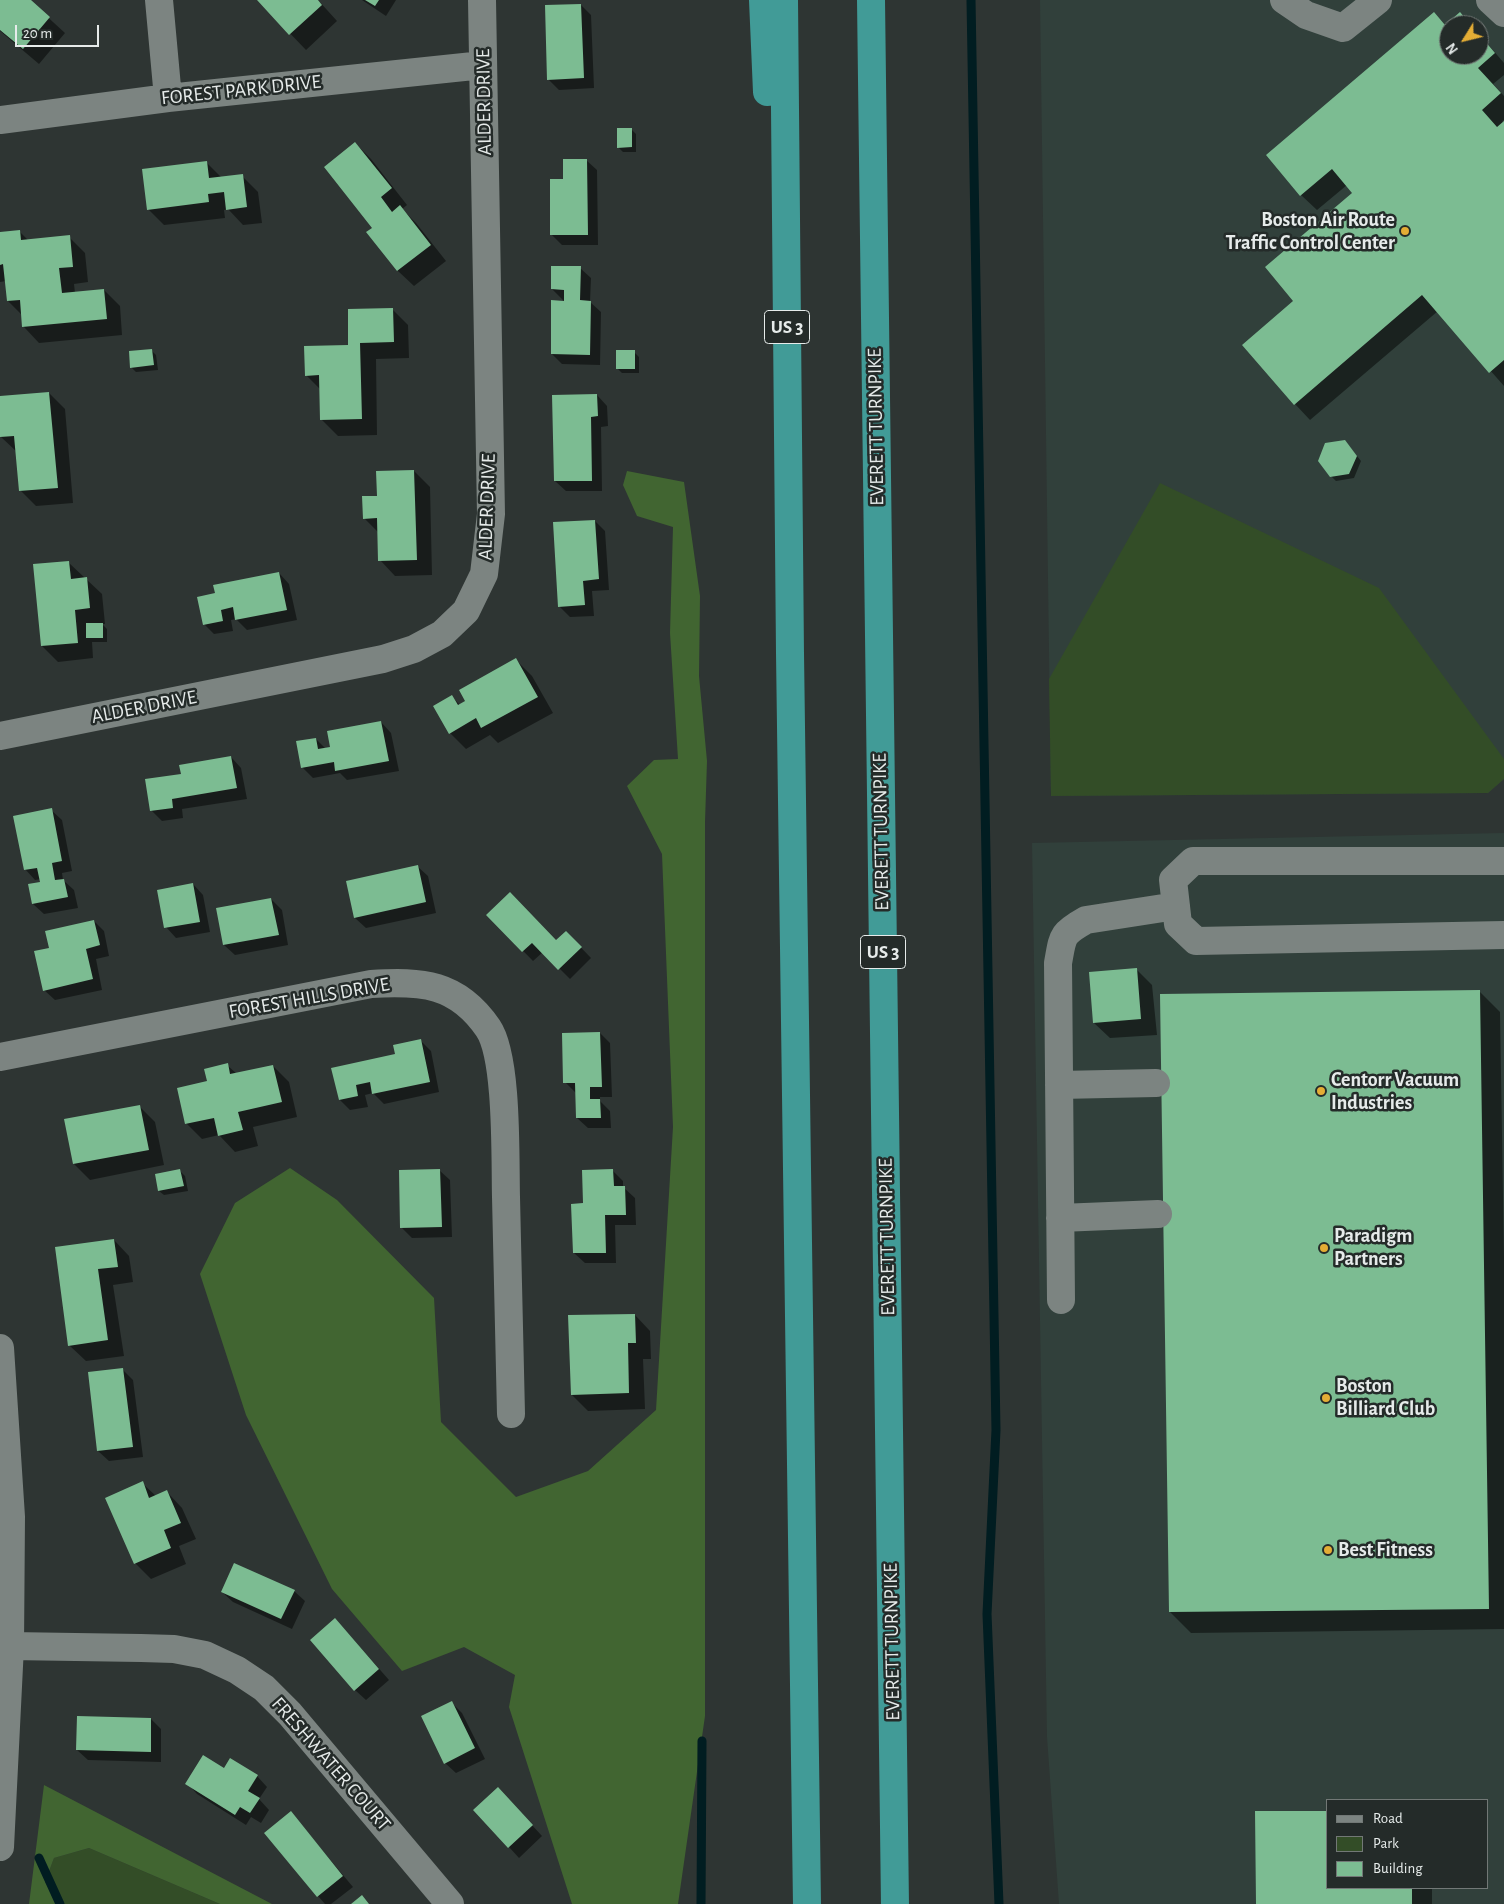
<!DOCTYPE html>
<html>
<head>
<meta charset="utf-8">
<style>
  body { margin:0 }
  #map { position:relative; width:1504px; height:1904px; overflow:hidden; background:#2e3533; font-family:"Alegreya Sans",sans-serif }
  canvas { display:block }
  .legend { position:absolute; left:1326px; top:1799px; width:162px; height:90px; box-sizing:border-box; background:#242b29; border:1px solid #727876; margin:0; padding:6px 9px; list-style:none; font-size:15px; color:#e6ebea }
  .legend li { display:flex; align-items:center; gap:10px; height:25px }
  .legend b { width:25px; border:1px solid #727876 }
  .north { position:absolute; left:1439px; top:15px; width:50px; height:50px; box-sizing:border-box; background:#242b29; border:1px solid #727876; border-radius:50%; rotate:234deg; font-size:14px; font-weight:700; line-height:20px; text-align:center; color:#e6ebea }
  .north::after { content:''; display:block; margin:auto; width:18px; height:22px; background:#e4ad35; clip-path:polygon(50% 0,100% 100%,50% 72%,0 100%) }
  .scale { position:absolute; left:15px; top:25px; width:84px; height:22px; box-sizing:border-box; border:2px solid #e6ebea; border-top:0; padding-left:6px; font-size:15px; line-height:18px; white-space:nowrap; color:#e6ebea; -webkit-text-stroke:4px #242b29; paint-order:stroke }
</style>
</head>
<body>
<div id="map">
<canvas width="1504" height="1904"></canvas>
<ul class="legend">
<li><b style="height:6px;background:#7c8481"></b>Road</li>
<li><b style="height:14px;background:#334d27"></b>Park</li>
<li><b style="height:14px;background:#7cbc92"></b>Building</li>
</ul>
<div class="north">N</div>
<div class="scale">20 m</div>
</div>
<script>
const ctx = document.querySelector('canvas').getContext('2d');
ctx.lineJoin = 'round';
function fill(path, color) {
  ctx.fillStyle = color;
  ctx.fill(path, 'evenodd');
}
function strokePath(path, color, width, dash) {
  ctx.strokeStyle = color;
  ctx.lineWidth = width;
  ctx.lineCap = dash ? 'butt' : 'round';
  ctx.setLineDash(dash || []);
  ctx.stroke(path);
}
function drawText(font, color, halo, rows, align = 'center') {
  ctx.font = font + ' "Alegreya Sans",sans-serif';
  ctx.lineWidth = 5;
  ctx.setLineDash([]);
  ctx.textBaseline = 'middle';
  ctx.strokeStyle = halo;
  ctx.fillStyle = color;
  for (const [text, x, y, turn = 0] of rows) {
    ctx.save();
    ctx.translate(x, y);
    ctx.rotate((+turn || 0) * Math.PI / 180);
    ctx.textAlign = isNaN(turn) ? turn : align;
    if (halo) ctx.strokeText(text, 0, 0);
    ctx.fillText(text, 0, 0);
    ctx.restore();
  }
}
fill(new Path2D(`
  M1040 0H1504V779L1488 793 1051 796ZM1449 25H1479V55H1449Z
  M1504 833V1904H1059L1047 1737 1032 843ZM1328 1800H1488V1888H1328Z`), '#31403b');
fill(new Path2D(`
  M1160 483 1379 588 1504 759V779L1488 793 1051 796 1049 679Z
  M89 1848 220 1904H61L45 1882 54 1858Z`), '#334d27');
fill(new Path2D(`
  M627 471 684 482 700 596 699 676 707 761 705 822V1716L678 1904H572L509 1707 515 1675 464 1647 402 1671 332 1589 246 1415 200 1274 235 1203 290 1168 337 1200 434 1298 441 1422 516 1497 588 1471 656 1410 673 1127 662 854 627 786 654 760 678 759 670 633 673 527 637 516 623 485Z
  M44 1785 272 1904H220L89 1848 54 1858 45 1882 61 1904H29Z`), '#416531');
fill(new Path2D(`
  M0 0H29L65 33 39 64 0 31Z
  M258 0H318L337 21 306 50Z
  M362 0H396L386 16Z
  M581 5 591 15 594 88 559 90 548 79Z
  M1434 13 1446 26 1460 14 1471 25H1449V55H1479V34L1504 63V75L1493 84 1504 96V120L1502 121 1504 123V386L1438 311 1310 420 1295 404V301L1354 193 1347 185 1317 210 1301 195Z
  M631 129 636 134V152H623L618 147Z
  M355 143 371 159 407 205 402 209 416 223 446 261 414 286 398 271 368 232 374 228Z
  M586 160 597 170 598 245H562L551 234 565 180Z
  M207 163 222 178 242 176 258 192 262 223 243 225 228 209 224 210 225 218 164 225 148 209Z
  M20 232 29 241 69 237 85 253 88 282 74 284 75 293 104 290 120 306 122 335 39 343 24 327 22 315 8 301 6 281 0 282V234Z
  M580 268 591 278 590 302 601 312 600 365 562 364 552 354 565 302 552 289Z
  M392 309 408 325 409 358 376 359 377 435 338 436 322 420 321 390 306 375 350 346Z
  M151 350 156 355 158 370 136 372 131 367Z
  M634 352 639 357V373H622L617 368Z
  M49 393 65 409 73 503 36 506 20 490 17 452 1 437 0 398Z
  M597 395 607 406 608 426 601 427 602 491H566L555 481Z
  M1349 446 1361 461 1354 478 1336 481 1331 476Z
  M414 471 430 487 432 575 395 576 380 560 379 533 364 518 378 497Z
  M595 521 605 531 609 590 592 591 594 616 570 617 559 606Z
  M68 562 102 594 105 624H102L107 629V642H92L93 658 58 662 42 646Z
  M279 573 289 584 297 620 247 630 236 619 231 620 233 631 214 634 204 624 216 594Z
  M516 660 532 676 553 713 498 743 490 735 466 749 450 733 452 697 460 705Z
  M381 722 391 733 399 771 347 780 340 773 313 778 303 768 298 742 316 739 326 749 331 748Z
  M231 757 241 768 247 799 182 809 183 818 162 821 152 811 146 781 182 775Z
  M51 810 62 820 72 871 62 873 63 880 74 890 78 908 44 914 33 904 41 883V879L35 880 25 869Z
  M417 866 428 876 436 913 366 928 355 918Z
  M193 884 203 895 210 932 176 938 166 927Z
  M271 899 282 910 288 945 235 955 224 945 217 909Z
  M488 915 557 942 566 932 591 958 570 979 543 952 533 961Z
  M94 921 104 931 109 956 96 959 102 990 55 1000 44 990 51 949Z
  M1136 969 1152 985 1157 1035 1110 1038 1094 1023Z
  M1479 991 1500 1012 1504 1258V1629L1191 1633 1170 1612Z
  M600 1033 610 1043 612 1097H600V1101L610 1111 611 1128H588L577 1118 576 1093 565 1082Z
  M420 1040 431 1051 439 1092 384 1104 373 1093 365 1095 368 1107 350 1110 340 1100 333 1069 397 1055Z
  M227 1065 237 1074 273 1066 289 1082 297 1117 253 1127 258 1146 235 1152 219 1135 202 1139 186 1123 209 1082Z
  M139 1106 155 1122 164 1165 90 1180 74 1164 66 1120Z
  M439 1170 450 1180 452 1237 412 1238 402 1228Z
  M180 1171 185 1176 188 1191 164 1195 159 1191Z
  M613 1171 623 1181V1187L635 1198 636 1225H615L616 1263H585L574 1253 584 1204Z
  M114 1240 129 1256 133 1282 113 1285 124 1356 86 1361 70 1346 56 1248Z
  M635 1315 650 1331 651 1359H643L645 1409 588 1411 572 1395Z
  M123 1370 133 1380 143 1457 109 1461 98 1451Z
  M142 1483 156 1496 167 1492 182 1508 196 1539 179 1546 186 1564 151 1579 135 1563Z
  M294 1591 305 1601 292 1629 233 1602 222 1592Z
  M345 1630 389 1680 366 1700 355 1690Z
  M452 1703 462 1713 485 1759 456 1773 445 1763Z
  M151 1719 161 1729V1762L88 1760 77 1750Z
  M224 1770 257 1776 267 1787 259 1799 269 1810 261 1823 251 1817 246 1825 197 1794 187 1783Z
  M508 1799 542 1836 519 1858 509 1847Z
  M291 1813 353 1887 331 1904H325L318 1896Z
  M1328 1888H1432V1904H1257Z`), '#0007');
strokePath(new Path2D(`
  M971 0 996 1430 987 1614 999 1904
  M39 1858 60 1904
  M701 1904 702 1741`), '#011d21', 9);
fill(new Path2D(`
  M0 0H31L50 17 23 49 0 30Z
  M257 0H318L322 5 289 35Z
  M365 0H379L375 6Z
  M581 4 584 78 547 80 545 5Z
  M1434 12 1445 25 1460 12 1471 25H1449V55H1479V34L1495 53 1478 68 1501 93 1482 110 1497 127 1504 121V360L1489 373 1422 295 1294 405 1242 345 1293 301 1265 267 1352 193 1332 169 1300 196 1266 155Z
  M617 128H632V147L617 148Z
  M355 142 392 188 381 197 392 212 400 205 431 245 397 271 366 232 372 228 324 167Z
  M563 159H587L588 235H550V179H563Z
  M207 161 209 178 243 174 247 207 226 210 224 192 208 194 209 202 147 210 142 169Z
  M20 230 21 240 70 235 73 267 59 268 62 293 104 289 107 319 22 327 20 300 7 301 3 264 0 265V232Z
  M551 266H581L580 300 591 301 590 355 551 354V300L564 301V290L551 289Z
  M393 308 394 342 360 343 362 419 320 420 319 375 305 376 304 346 348 345V309Z
  M152 349 154 365 130 368 129 351Z
  M616 350H635V369H616Z
  M49 392 58 488 19 491 14 436 0 437V396Z
  M597 394 598 416 591 417 592 481H554L552 395Z
  M1345 440 1357 456 1349 474 1330 477 1318 461 1325 443Z
  M414 470 417 560 378 561 377 518 363 519 362 496H377L376 471Z
  M595 520 599 579 583 581 585 605 558 607 553 522Z
  M69 561 71 579 87 577 90 608 75 610 78 643 41 646 33 564Z
  M279 572 287 610 235 620 233 607 221 610 223 621 203 625 197 597 215 593 213 585Z
  M86 623H103V638H86Z
  M516 658 538 697 481 728 476 718 449 734 433 706 452 695 458 705 465 701 459 690Z
  M381 721 389 761 335 771 334 762 301 768 296 741 316 738 318 749 330 747 327 731Z
  M231 756 237 788 172 799 173 808 150 811 145 779 181 774 179 765Z
  M52 808 62 861 52 863 55 880 64 879 68 897 32 904 28 884 40 882 37 868 24 870 13 816Z
  M418 865 426 902 354 918 346 881Z
  M193 883 200 922 164 928 157 890Z
  M510 892 556 940 566 931 582 947 558 970 532 943 522 952 486 915Z
  M271 898 279 935 223 945 216 908Z
  M94 920 100 945 86 949 93 979 43 991 34 951 49 948 45 931Z
  M1137 968 1141 1019 1093 1023 1089 972Z
  M1480 990 1489 1609 1169 1612 1160 994Z
  M600 1032 602 1087H590V1099H600L601 1118H576L575 1083H563L562 1033Z
  M421 1039 430 1082 372 1094 370 1082 356 1085 358 1096 339 1100 331 1068 395 1054 393 1045Z
  M228 1063 230 1074 273 1065 282 1102 238 1112 243 1130 218 1136 214 1118 185 1124 177 1088 207 1081 204 1069Z
  M140 1105 149 1150 73 1164 64 1119Z
  M180 1169 184 1186 158 1191 155 1174Z
  M440 1169 442 1227 400 1228 399 1170Z
  M613 1169 614 1186H625L626 1215H605L606 1253H573L571 1204 583 1203 582 1170Z
  M114 1239 118 1267 98 1269 108 1340 68 1346 55 1247Z
  M635 1314 636 1343H628L629 1393 571 1395 568 1315Z
  M123 1368 133 1447 97 1451 88 1372Z
  M143 1481 149 1498 167 1490 181 1523 164 1530 171 1548 134 1564 105 1498Z
  M234 1563 295 1590 281 1619 221 1592Z
  M335 1618 379 1669 354 1691 310 1640Z
  M452 1701 475 1748 444 1764 421 1716Z
  M77 1716 151 1718V1752L76 1750Z
  M203 1755 224 1768 230 1758 258 1775 248 1791 260 1798 250 1813 240 1807 235 1815 185 1784Z
  M498 1787 533 1825 508 1848 473 1810Z
  M291 1811 343 1876 317 1897 264 1833Z
  M1255 1811H1328V1888H1412V1904H1256Z
  M362 1895 369 1904H351Z`), '#7cbc92');
strokePath(new Path2D(`
  M159 0 168 98
  M1284 0 1306 15 1343 28 1378 0
  M1490 0 1504 13
  M0 120 168 98 483 65
  M0 736 383 659 414 649 442 634 466 611 484 574 491 514 482 0
  M1504 861H1193L1173 880 1178 924 1196 941 1504 935
  M0 1057 371 984C422 981 457 983 488 1028 508 1057 505 1159 506 1197 508 1270 510 1342 511 1414
  M1059 1085 1156 1083
  M1060 1218 1158 1214
  M1061 1300 1058 963C1063 936 1061 934 1086 920L1176 906
  M0 1348 11 1517 10 1646 0 1847
  M10 1646 141 1648 174 1649 205 1655 237 1670 264 1688 290 1714 450 1904`), '#7c8481', 28);
strokePath(new Path2D(`
  M763 0 767 92
  M784 0 790 653 807 1904
  M871 0 895 1904`), '#419b97', 28);
for (const [x, y, r, color] of [
  [1405,231,5,"#e4ad35"],
  [1321,1091,5,"#e4ad35"],
  [1324,1248,5,"#e4ad35"],
  [1326,1398,5,"#e4ad35"],
  [1328,1550,5,"#e4ad35"]
]) {
  const dot = new Path2D();
  dot.arc(x, y, r, 0, 2 * Math.PI);
  ctx.fillStyle = color;
  ctx.fill(dot);
  strokePath(dot, '#242b29', 2);
}
for (const [x, y, w] of [
  [787,327,45],
  [883,952,45]
]) {
  const box = new Path2D();
  box.roundRect(x - w / 2, y - 16.5, w, 33, 4);
  ctx.fillStyle = '#242b29';
  ctx.fill(box);
  strokePath(box, '#e6ebea', 1);
}
drawText('bold 19px', '#e6ebea', null, [
  ["US 3",787,327],
  ["US 3",883,952]
]);
drawText('20px', '#e6ebea', '#242b29', [
  ["FOREST PARK DRIVE",241,90,-6],
  ["ALDER DRIVE",484,102,-91],
  ["EVERETT TURNPIKE",876,427,-91],
  ["ALDER DRIVE",487,507,-88],
  ["ALDER DRIVE",144,707,-11],
  ["EVERETT TURNPIKE",881,832,-91],
  ["FOREST HILLS DRIVE",309,998,-10],
  ["EVERETT TURNPIKE",887,1237,-91],
  ["EVERETT TURNPIKE",892,1642,-91],
  ["FRESHWATER COURT",331,1764,49]
]);
drawText('bold 20px', '#e6ebea', '#242b29', [
  ["Boston Air Route",1395,220,"right"],
  ["Traffic Control Center",1395,243,"right"],
  ["Centorr Vacuum",1331,1080],
  ["Industries",1331,1103],
  ["Paradigm",1334,1236],
  ["Partners",1334,1259],
  ["Boston",1336,1386],
  ["Billiard Club",1336,1409],
  ["Best Fitness",1338,1550]
], 'left');
</script>
</body>
</html>
